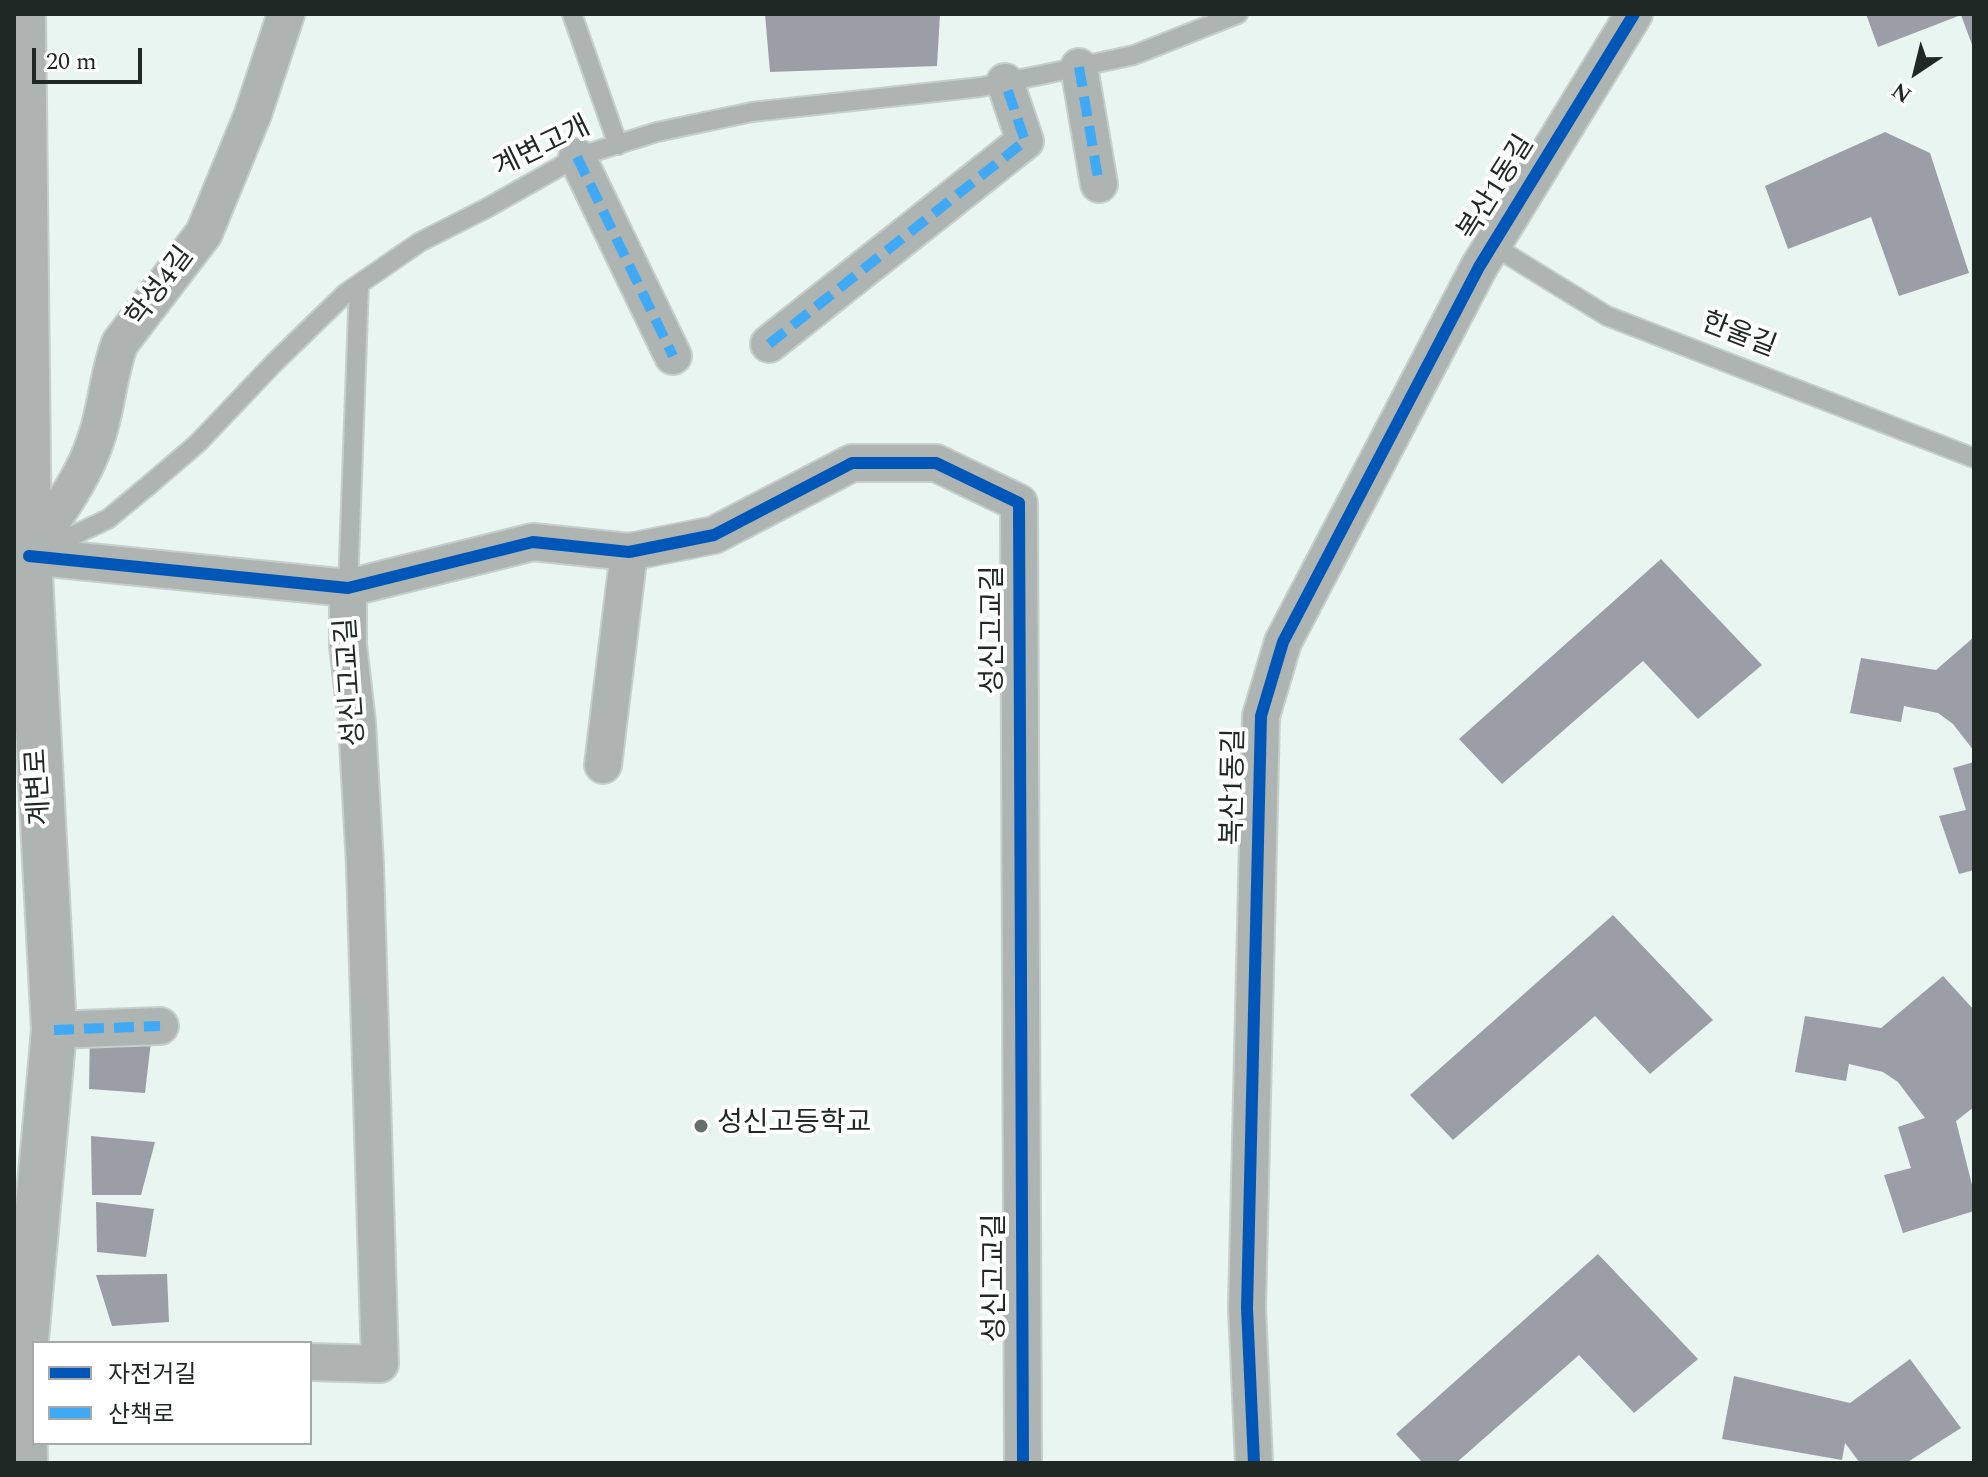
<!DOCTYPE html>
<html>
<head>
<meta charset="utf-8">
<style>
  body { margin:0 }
  #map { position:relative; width:1988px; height:1477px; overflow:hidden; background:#e8f5f0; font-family:Spectral,"Noto Sans KR",serif }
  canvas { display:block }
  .frame { position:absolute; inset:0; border:16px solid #1f2825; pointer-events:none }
  .legend { position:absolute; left:32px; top:1341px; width:280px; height:104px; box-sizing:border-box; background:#fff; border:2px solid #a5a9a8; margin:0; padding:10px 14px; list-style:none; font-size:24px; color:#1f2825 }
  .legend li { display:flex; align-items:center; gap:16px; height:40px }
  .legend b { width:40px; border:2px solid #a5a9a8 }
  .north { position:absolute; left:1876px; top:32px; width:80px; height:80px; -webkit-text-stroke:6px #fff; paint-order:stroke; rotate:215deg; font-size:22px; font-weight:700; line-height:32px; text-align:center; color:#1f2825 }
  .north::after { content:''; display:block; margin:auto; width:28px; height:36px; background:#1f2825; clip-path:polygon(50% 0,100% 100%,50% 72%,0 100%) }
  .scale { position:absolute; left:32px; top:48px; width:110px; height:36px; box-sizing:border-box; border:4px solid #1f2825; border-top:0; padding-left:10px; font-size:24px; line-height:28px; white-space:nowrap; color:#1f2825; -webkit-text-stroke:6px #fff; paint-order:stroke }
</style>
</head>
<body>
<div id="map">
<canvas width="1988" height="1477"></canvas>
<div class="frame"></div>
<ul class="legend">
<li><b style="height:10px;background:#0057b8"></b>자전거길</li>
<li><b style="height:10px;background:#3fa9f5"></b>산책로</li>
</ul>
<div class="north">N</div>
<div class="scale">20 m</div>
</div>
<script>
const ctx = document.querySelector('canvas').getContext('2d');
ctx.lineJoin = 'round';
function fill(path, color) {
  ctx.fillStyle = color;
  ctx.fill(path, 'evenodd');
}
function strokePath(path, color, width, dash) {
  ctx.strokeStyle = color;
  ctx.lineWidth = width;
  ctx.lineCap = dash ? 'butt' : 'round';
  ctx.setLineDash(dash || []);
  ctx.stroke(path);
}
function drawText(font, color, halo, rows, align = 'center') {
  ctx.font = font + ' Spectral,"Noto Sans KR",serif';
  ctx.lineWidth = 8;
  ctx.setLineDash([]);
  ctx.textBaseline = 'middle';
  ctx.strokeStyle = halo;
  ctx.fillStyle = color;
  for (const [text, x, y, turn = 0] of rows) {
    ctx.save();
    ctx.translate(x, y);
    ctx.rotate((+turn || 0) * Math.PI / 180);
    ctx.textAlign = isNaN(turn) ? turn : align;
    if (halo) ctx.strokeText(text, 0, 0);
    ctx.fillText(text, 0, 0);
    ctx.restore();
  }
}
fill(new Path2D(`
  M765 14H940L937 66 770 72Z
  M1866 14H1974V50L1961 15 1878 47Z
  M1885 132 1930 153 1969 273 1899 296 1871 217 1788 249 1765 186Z
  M1661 559 1762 665 1698 719 1643 661 1502 784 1459 739Z
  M1974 637V751L1953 724 1938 713 1904 706 1901 722 1850 713 1861 658 1936 670Z
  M1974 762V870L1959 874 1939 816 1966 810 1953 768Z
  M1613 915 1713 1020 1650 1074 1595 1016 1453 1140 1410 1095Z
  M1943 976 1974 1010V1107L1956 1121 1974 1193V1211L1903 1233 1884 1175 1911 1168 1898 1127 1925 1118 1898 1082 1883 1072 1849 1064 1846 1081 1795 1072 1805 1016 1881 1028Z
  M90 1030 151 1041 145 1093 89 1089Z
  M91 1136 155 1142 141 1195H92Z
  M96 1202 154 1209 146 1257 97 1252Z
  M1598 1254 1698 1359 1634 1413 1579 1355 1456 1463H1423L1396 1434Z
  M167 1274 169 1322 112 1326 96 1275Z
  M1910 1359 1961 1428 1906 1463H1860L1845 1443 1842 1460 1722 1439 1734 1376 1850 1403Z`), '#9c9ea7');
const service = new Path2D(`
  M572 14 618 145
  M1492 245 1607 316 1974 458
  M40 551 108 519 149 485 198 443 274 363 346 293 420 242 487 208 577 157 657 132 752 112 981 87 1046 74 1134 55 1238 14
  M348 588 359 284`);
const minor = new Path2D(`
  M286 14 253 114 204 233 120 343C108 374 107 407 96 439 83 481 52 519 29 556L348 588 533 542 629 552 714 535 852 463H936L1019 503 1023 1463
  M1079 67 1099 184
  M577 157 673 356
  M769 344 1025 141 1005 82
  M603 765 629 552
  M54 1030 160 1026
  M310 1362 380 1364 365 865 357 723 348 645V588
  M1254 1463 1247 1308 1261 716 1283 642 1479 267 1634 14`);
const tertiary = new Path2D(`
  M23 14 29 556 54 1030 23 1372 25 1463`);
strokePath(service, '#c5cfcb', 22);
strokePath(minor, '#c5cfcb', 40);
strokePath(tertiary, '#c5cfcb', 48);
strokePath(service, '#aeb4b1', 18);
strokePath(minor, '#aeb4b1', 36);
strokePath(tertiary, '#aeb4b1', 44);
strokePath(new Path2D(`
  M1079 67 1099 184
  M577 157 673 356
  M769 344 1025 141 1005 82
  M54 1030 160 1026`), '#3fa9f5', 10, [20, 10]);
strokePath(new Path2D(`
  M29 556 348 588 533 542 629 552 714 535 852 463H936L1019 503 1023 1463
  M1254 1463 1247 1308 1261 716 1283 642 1479 267 1634 14`), '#0057b8', 12);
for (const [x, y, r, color] of [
  [701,1126,8,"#65706c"]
]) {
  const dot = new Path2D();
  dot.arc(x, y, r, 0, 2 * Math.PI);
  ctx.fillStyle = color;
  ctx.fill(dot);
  strokePath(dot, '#fff', 3);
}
drawText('28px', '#1f2825', '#fff', [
  ["계변고개",543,149,-26],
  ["복산1동길",1498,189,-58],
  ["학성4길",162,288,-53],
  ["한울길",1738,337,21],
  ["성신고교길",996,630,-90],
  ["성신고교길",353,682,-94],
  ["계변로",41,787,-93],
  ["복산1동길",1236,787,-89],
  ["성신고교길",998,1278,-90]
]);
drawText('28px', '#1f2825', '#fff', [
  ["성신고등학교",717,1126]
], 'left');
</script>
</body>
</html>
